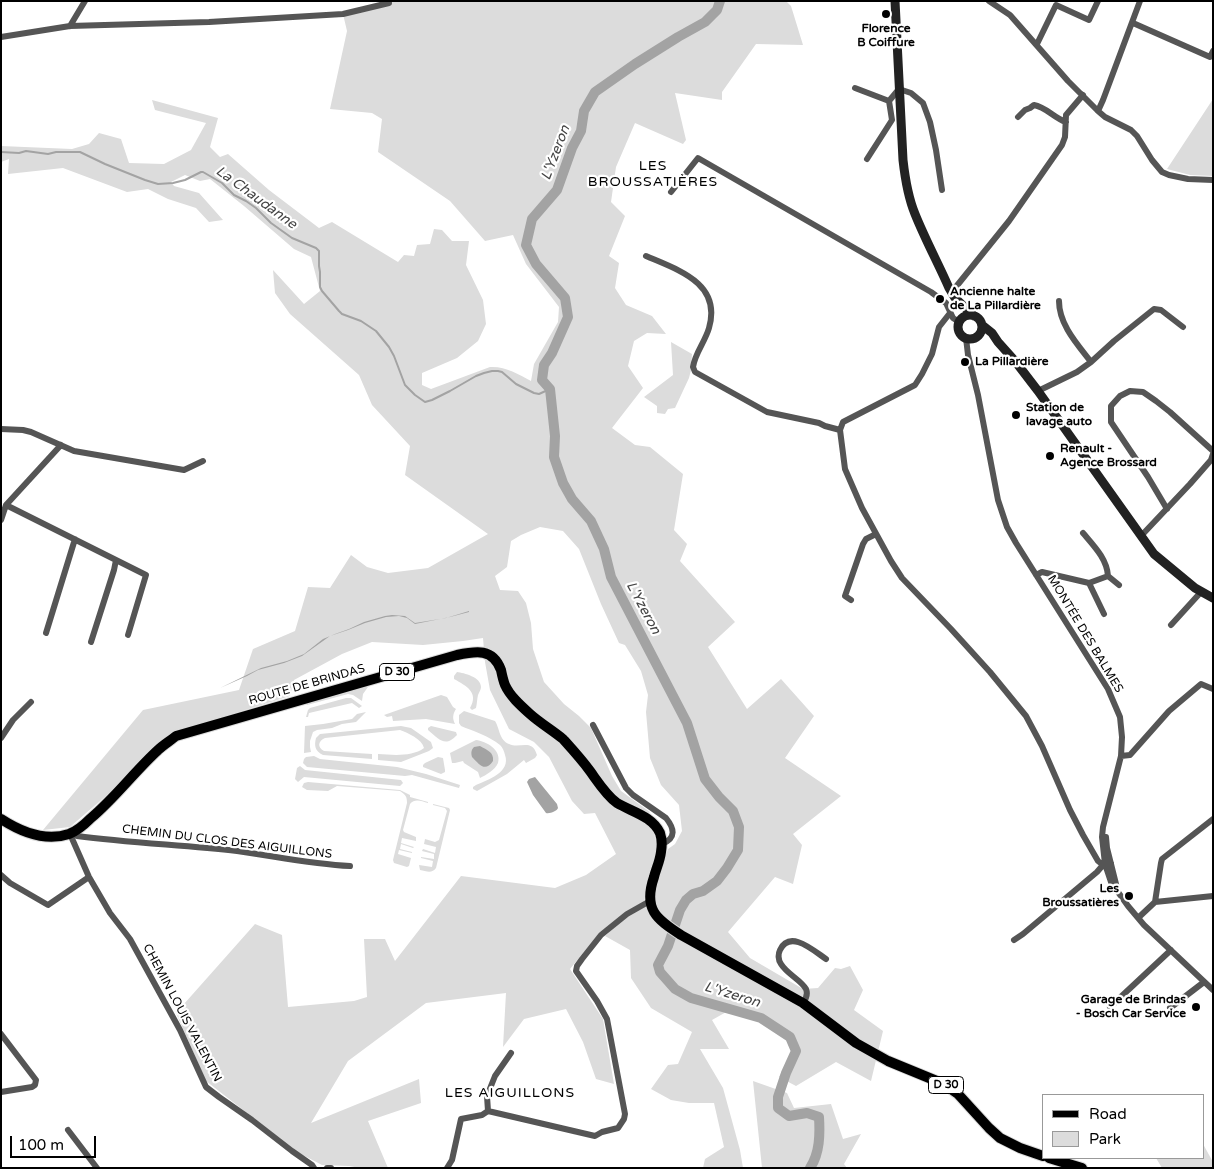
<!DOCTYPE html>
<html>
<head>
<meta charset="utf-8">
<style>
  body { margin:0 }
  #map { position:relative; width:1214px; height:1169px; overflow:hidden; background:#fff; font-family:"Varela Round",sans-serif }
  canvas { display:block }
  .frame { position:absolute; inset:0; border:2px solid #000; pointer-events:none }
  .legend { position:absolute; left:1042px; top:1094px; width:162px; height:65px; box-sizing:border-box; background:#fff; border:1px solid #999; margin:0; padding:6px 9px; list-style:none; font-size:15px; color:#000 }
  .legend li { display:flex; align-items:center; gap:10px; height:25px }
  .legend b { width:25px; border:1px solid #999 }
  .scale { position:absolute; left:10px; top:1136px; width:86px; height:22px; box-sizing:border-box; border:2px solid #000; border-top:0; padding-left:6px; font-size:15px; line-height:18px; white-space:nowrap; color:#000; -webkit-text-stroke:4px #fff; paint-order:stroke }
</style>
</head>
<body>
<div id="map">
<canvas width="1214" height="1169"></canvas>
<div class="frame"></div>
<ul class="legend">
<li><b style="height:6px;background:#000"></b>Road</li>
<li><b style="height:14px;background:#dcdcdc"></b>Park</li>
</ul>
<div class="scale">100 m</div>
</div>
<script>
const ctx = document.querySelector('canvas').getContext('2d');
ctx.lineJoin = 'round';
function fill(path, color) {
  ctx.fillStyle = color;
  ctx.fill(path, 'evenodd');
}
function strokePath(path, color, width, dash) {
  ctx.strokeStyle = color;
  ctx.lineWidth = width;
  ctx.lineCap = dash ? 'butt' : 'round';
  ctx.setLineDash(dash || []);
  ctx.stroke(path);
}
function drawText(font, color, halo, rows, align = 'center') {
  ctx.font = font + ' "Varela Round",sans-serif';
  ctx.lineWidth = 4.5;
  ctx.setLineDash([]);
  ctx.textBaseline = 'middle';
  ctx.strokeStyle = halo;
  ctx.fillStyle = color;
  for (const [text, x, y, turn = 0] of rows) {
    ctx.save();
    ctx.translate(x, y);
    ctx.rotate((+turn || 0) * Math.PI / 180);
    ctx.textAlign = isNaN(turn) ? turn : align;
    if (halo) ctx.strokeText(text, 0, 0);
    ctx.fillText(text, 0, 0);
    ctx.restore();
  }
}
fill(new Path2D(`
  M394 1H786L791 6 803 45 756 44 722 92V100L675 93 686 140 683 144 635 123 616 167 611 202 625 216 609 256 619 263 615 288 626 305 652 316 666 334 647 333 634 341 628 366 643 388 612 428 635 445 650 447 683 474 674 530 687 544 680 561 735 622 708 647 747 709 781 679 814 716 785 758 841 796 793 834 802 845 793 884 775 877 728 932 750 958 803 989 818 988 835 968 841 969 850 966 863 990 854 1010 883 1031 871 1081 836 1062 796 1086 779 1077 793 1051 788 1039 761 1022 728 1011 712 1020 729 1049H700L723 1088 740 1150 743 1168H703L705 1159 724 1147 714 1103H689L671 1100 651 1089 668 1065 678 1064 692 1032 651 1008 631 978 630 950 605 936 628 915 645 904 655 888 668 849 675 844 682 831 679 805 661 785 650 758 646 712 648 695 641 671 625 645 619 643 601 604 579 549 563 531 540 527 521 535 511 541 507 567 495 576 500 590 518 591 526 603 531 623 533 649 544 682 564 704 579 716 591 728 612 776 621 791 650 812 644 821 654 833 657 848 646 885 644 902 600 932 570 969 603 1019 614 1084 596 1079 583 1042 566 1009 524 1019 503 1047 506 993 426 1003 348 1061 311 1123 419 1079 421 1103 368 1121 388 1168H360L349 1166 322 1165 297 1152 206 1081 176 1013 255 924 282 935 288 1007 354 1001 367 997 364 939H385L395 961 461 876 555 888 586 875 616 854 595 813 584 814 572 801 549 757 534 742 509 729 490 690 485 662 483 638 463 641 423 645 372 642 342 654 294 680 290 696 175 732 107 795 70 827 43 830 143 710 239 690 253 649 295 631 308 587 330 588 351 555 367 567 388 573 428 568 488 534 405 475 410 446 372 405 359 375 290 314 275 293 273 270 304 304 320 291 311 257 294 249 244 206 210 179 200 181 185 175 171 182 174 186 199 193 223 220 209 222 196 208 168 199 148 189 127 192 63 168 8 174 9 159 1 162V146L72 149 89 144 99 133 121 139 129 163 164 164 191 150 206 123 155 110 152 100 218 118 210 147 220 157 228 154 269 190 319 228 332 222 398 262 404 255 414 256 417 245 430 244 434 229 442 230 452 241H469L466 265 483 300 486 324 478 341 457 358 422 373V385L431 389 490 367C505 366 518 374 531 381L534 364 558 322 559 307 526 264 513 235 485 241 450 201 378 152 382 119 372 113 330 109 347 31 343 14Z
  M1213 99V176L1190 175 1167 169Z
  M671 342 692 354 691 370 689 378 675 408 668 409 665 414 657 413V406L644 397 673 375Z
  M457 672C464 673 481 677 481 687 481 690 479 692 478 695 477 699 477 704 476 708L472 710 470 708C479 693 467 686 454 679V676Z
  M364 685 368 687 363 694 362 701 353 695 348 694 307 705 306 702Z
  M441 695 447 697 453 707 456 709C453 714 452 718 455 724L426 719 393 721 392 716 387 717 384 715Z
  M346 698H351L362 706 359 708 352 703 309 713 308 717H306L308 710 310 708Z
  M464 711 495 721C500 729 499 740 509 744 520 749 532 738 537 755L535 758 526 763 524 760 507 774 477 791 473 789V787L476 785C488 780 511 772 505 755 504 751 503 748 500 745 489 736 473 731 461 726L459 723V715Z
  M366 712 356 722 342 724 332 728 317 730 313 732 310 741V747L311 752 304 753 305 726 323 724 352 719 357 714Z
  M401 726 411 728 431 742 433 748 429 751 401 762 378 760V754C393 755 412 757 424 748 422 739 408 733 400 730L325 738C318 741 317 747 324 751L372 754V759L323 755C315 751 314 746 316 738L320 734Z
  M431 726 456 732 457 735C445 748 439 739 428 730V728Z
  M476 740C486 741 502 750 498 763 495 770 486 775 480 778L478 772 464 763 463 761 455 763H452L450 753Z
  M314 756 320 759 397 767 426 774 460 785 459 788 412 775 405 776 307 767 303 763 304 759 306 757Z
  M438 757 443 758 445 770V772L441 774 423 767V765L425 763Z
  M300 766 305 770 401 780 403 783 400 786 304 777 298 782 295 779 297 768Z
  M308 782 400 790 410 795V797L428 802V803C421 801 415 798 410 804L403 830 404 832 416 837V841L402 838 401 843 414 847 413 848 401 844 400 849 412 852V853L399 850 398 854 411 858 409 866 407 867 394 863 393 860 407 803C407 797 406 795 400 791L337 786 328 791 307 790 302 787 304 783Z
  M433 804 449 808 450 810 436 868C432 874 426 871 420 870L419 865 432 867 433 861 421 858V857L434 859V854L422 851 423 849 435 853 436 847 424 844 425 839 435 842 439 840 447 811 445 808 433 805Z
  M753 1081 787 1093 794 1108 831 1104 843 1139 861 1134 844 1164 847 1168H762Z
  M1203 1144 1213 1162V1168H1162L1156 1158H1203Z`), '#dcdcdc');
fill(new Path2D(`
  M469 611V612L450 617 415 624 407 618 399 616 386 617 365 623 348 630 330 636 302 656 284 663 258 670 247 676 220 688 261 668 287 661 304 654 323 639 335 634 349 629 364 622 385 616 392 615 405 616 415 623 446 618Z
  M480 746C487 750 494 752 493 761 485 773 479 764 472 757 471 753 471 750 474 747Z
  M535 777 557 804 558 808C557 811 550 814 546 813L533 795 527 782 529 779Z`), '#a3a3a3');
strokePath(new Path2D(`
  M1 152 19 153 26 151 48 154 56 152H80L105 164 145 180 158 184 173 183 185 180 201 172H203L222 183 234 195 246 201 256 208 271 223 292 238 316 248 319 251V266L320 272V287L322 291 339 311 342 314 361 321 376 331 389 347 394 356 405 385 415 395 425 402 432 400 450 391 476 376 484 373 492 371H498L502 372 516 384 534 393 539 394 550 389`), '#a3a3a3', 2);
strokePath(new Path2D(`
  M720 1 717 10 705 22 678 37 635 64 595 92 584 111 581 131 572 148 557 190 532 219 526 245 536 264 565 298 568 317 552 353 544 365 542 380 550 389 555 436 554 457 563 483 572 499 591 521 604 549 611 577 687 723 705 779 719 797 733 811 739 827 738 850 727 868 717 881 703 891 693 894 686 900 680 910 668 946 658 965 660 972 675 989 691 998 761 1018 790 1037 796 1051 786 1073 778 1097V1108L789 1116 807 1113 819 1117C820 1134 820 1153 810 1168`), '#a3a3a3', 10);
const primary = new Path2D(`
  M1 819C21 832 45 842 69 834 77 831 85 824 91 818 115 798 134 772 158 750 163 745 170 741 176 736L457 655C476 651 493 648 501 670 502 675 503 680 505 685 510 696 520 705 530 714 540 723 552 730 563 739 572 749 582 760 590 771 598 782 606 795 617 803 632 812 652 816 660 833 662 839 662 846 661 852 660 861 656 869 654 877 643 909 656 919 681 935L803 1003 856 1043 888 1061 944 1084 958 1094 989 1128 1000 1138 1020 1148 1043 1156
  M1049 1158 1082 1168`);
strokePath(primary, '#dbdbdb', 12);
strokePath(new Path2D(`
  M989 1 1010 15 1068 81 1098 111 1105 117 1131 130 1137 136 1152 160 1162 172 1169 175 1188 179 1213 180
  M1133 23 1210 57 1213 51
  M70 26 85 1
  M1 37 70 26 209 22 343 14 389 3
  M1037 44 1056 5 1089 20 1098 1
  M855 88 889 101
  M1098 111 1103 100 1140 1
  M1018 117 1025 110 1030 108 1034 105C1046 107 1054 118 1066 122
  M867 159 892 120 889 101 899 89 911 93 923 103 930 122 936 150 942 190
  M671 192 698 158 931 292 946 303 953 318 959 322
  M646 256C678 270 722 283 709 328 705 342 695 353 693 367L695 372 767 412 819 423 825 426 840 430
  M951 293 1009 221 1062 145 1065 137 1066 115 1083 95
  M1059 301C1059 325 1078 345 1091 362
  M950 313 939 327 932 354 922 374 915 385 843 422 840 430 845 469 862 508 891 561 902 578 951 629 990 672 1026 716 1042 746 1070 810 1083 835 1098 861 1103 865 1111 863
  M966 338 968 355 978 395 998 500 1007 527 1016 543 1108 689 1120 717 1122 737 1121 756 1103 827 1102 837 1105 864 1112 885 1118 892 1128 906 1144 925 1213 990
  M1038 391 1077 372 1091 362 1114 341 1154 309 1161 310 1183 327
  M1 429 23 430 31 432 74 451 184 470 203 461
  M6 505 146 575 128 635
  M1167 509 1148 477 1111 422V406L1120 396 1130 391 1143 392 1156 401 1170 412 1213 451
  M1 520 6 505 61 445
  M1083 533C1094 546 1107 559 1108 576
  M1141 536 1190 484 1211 460 1213 454
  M1036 575 1042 572 1089 583 1104 614
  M1089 583 1108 576 1119 585
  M851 600 845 596 863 544 866 539 876 534
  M1171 625 1201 592
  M46 633 75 539
  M91 642 114 570 116 560
  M593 725 626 788 633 795 666 818C674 828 677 838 662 844
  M1 738 13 720 31 702
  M1121 756 1130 755 1169 711 1201 684 1213 689
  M74 832 77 836C130 843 184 845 237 851 274 856 311 864 350 866
  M70 834 89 877 110 913 130 939 180 1030 206 1087 219 1097 252 1120 292 1151 312 1165 314 1168
  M1106 837 1107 848 1117 888
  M1 875 10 883 48 905 89 877
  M1155 902 1213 896
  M1138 918 1155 902 1161 863 1162 859 1213 819
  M1014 940 1023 934 1097 872 1103 865
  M803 1003C806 999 808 994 806 989 801 980 787 974 781 964 778 960 778 954 780 950 790 929 814 951 826 959
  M1110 1007 1171 950
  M1170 1008 1204 982
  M1 1034 36 1080 35 1085 32 1087 1 1092
  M488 1111 487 1096 495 1076 511 1053
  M68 1130 97 1168
  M327 1168H331
  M447 1168 452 1160 461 1119 482 1115 488 1111 595 1136 602 1132 618 1128 624 1119 625 1114 607 1019 597 1001 576 971 577 966 582 959 601 935 627 914 650 901`), '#555', 6);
strokePath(new Path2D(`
  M895 1 903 160C905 178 908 197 915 214 925 239 938 263 949 288L955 298 974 316
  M958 327a12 12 0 1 1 24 0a12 12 0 1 1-24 0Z
  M982 325 992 333 998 342 1015 361 1038 391 1154 554 1195 588 1213 598`), '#222', 9);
strokePath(primary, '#000', 10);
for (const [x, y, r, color] of [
  [886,14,5,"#000"],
  [940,299,5,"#000"],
  [965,362,5,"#000"],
  [1016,415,5,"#000"],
  [1050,456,5,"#000"],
  [1129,896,5,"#000"],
  [1196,1007,5,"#000"]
]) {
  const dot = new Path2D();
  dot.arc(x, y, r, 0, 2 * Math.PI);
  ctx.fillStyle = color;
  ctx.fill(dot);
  strokePath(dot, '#fff', 2);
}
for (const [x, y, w] of [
  [397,672,35],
  [946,1085,35]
]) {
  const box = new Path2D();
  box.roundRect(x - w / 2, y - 8.5, w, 17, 4);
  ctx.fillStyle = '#fff';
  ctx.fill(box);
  strokePath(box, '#000', 1);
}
drawText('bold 11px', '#000', null, [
  ["D 30",397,672],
  ["D 30",946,1085]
]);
drawText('bold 12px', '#000', '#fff', [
  ["Florence",886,29,"center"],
  ["B Coiffure",886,43,"center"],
  ["Ancienne halte",950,292],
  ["de La Pillardière",950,306],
  ["La Pillardière",975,362],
  ["Station de",1026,408],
  ["lavage auto",1026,422],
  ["Renault -",1060,449],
  ["Agence Brossard",1060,463],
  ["Les",1119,889,"right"],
  ["Broussatières",1119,903,"right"],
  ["Garage de Brindas",1186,1000,"right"],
  ["- Bosch Car Service",1186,1014,"right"]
], 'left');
drawText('12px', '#000', '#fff', [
  ["MONTÉE DES BALMES",1085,634,59],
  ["ROUTE DE BRINDAS",307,685,-16],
  ["CHEMIN DU CLOS DES AIGUILLONS",227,842,7],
  ["CHEMIN LOUIS VALENTIN",182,1013,62]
]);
drawText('italic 14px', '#444', '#fff', [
  ["L'Yzeron",556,153,-69],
  ["La Chaudanne",256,198,36],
  ["L'Yzeron",643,608,62],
  ["L'Yzeron",732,995,17]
]);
ctx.letterSpacing = '1px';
drawText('14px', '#000', '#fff', [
  ["LES",653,166],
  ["BROUSSATIÈRES",653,182],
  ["LES AIGUILLONS",510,1093]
]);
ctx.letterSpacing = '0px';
</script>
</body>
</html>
